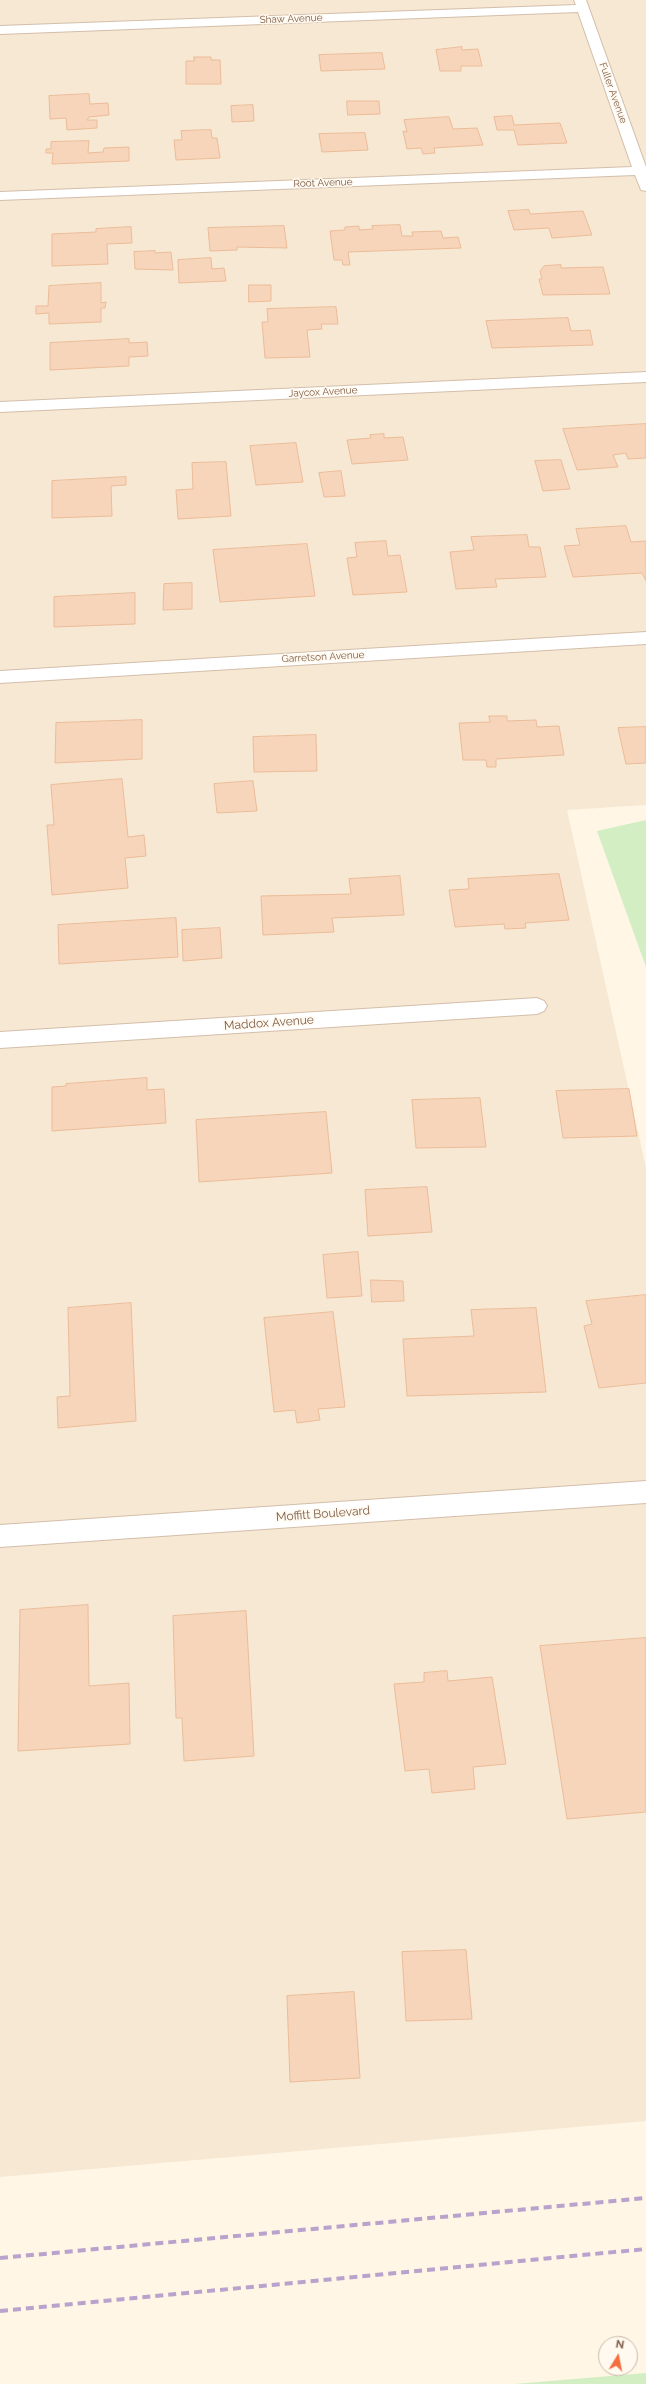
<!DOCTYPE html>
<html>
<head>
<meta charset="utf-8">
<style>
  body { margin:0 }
  #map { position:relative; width:646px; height:2384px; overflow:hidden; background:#fff6e6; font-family:Raleway,sans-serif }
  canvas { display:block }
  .north { position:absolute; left:598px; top:2336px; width:40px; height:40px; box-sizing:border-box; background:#fff9ef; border:1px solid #cbbaac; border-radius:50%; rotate:10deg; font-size:11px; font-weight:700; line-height:16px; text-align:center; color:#7c5c47 }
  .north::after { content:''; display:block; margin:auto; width:14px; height:18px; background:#f66e3e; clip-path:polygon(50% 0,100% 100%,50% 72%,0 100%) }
</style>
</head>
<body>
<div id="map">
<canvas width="646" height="2384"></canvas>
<div class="north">N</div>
</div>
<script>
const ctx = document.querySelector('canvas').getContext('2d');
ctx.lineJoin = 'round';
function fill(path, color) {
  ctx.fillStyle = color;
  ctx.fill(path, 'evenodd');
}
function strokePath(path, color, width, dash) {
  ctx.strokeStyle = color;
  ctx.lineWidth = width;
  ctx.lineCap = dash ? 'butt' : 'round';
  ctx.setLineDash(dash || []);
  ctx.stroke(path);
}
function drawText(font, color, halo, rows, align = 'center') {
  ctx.font = font + ' Raleway,sans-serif';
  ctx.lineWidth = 3;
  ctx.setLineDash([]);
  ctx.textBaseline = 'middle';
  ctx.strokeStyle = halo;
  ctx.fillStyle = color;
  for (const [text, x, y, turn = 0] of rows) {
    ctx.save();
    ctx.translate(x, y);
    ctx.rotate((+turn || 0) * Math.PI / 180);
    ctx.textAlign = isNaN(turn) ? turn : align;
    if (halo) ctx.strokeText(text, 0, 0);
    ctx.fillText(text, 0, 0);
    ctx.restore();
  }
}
fill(new Path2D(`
  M0 0H646V805L567 810 646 1168V2121L0 2177Z`), '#f7e8d3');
fill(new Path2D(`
  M646 820V967L597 831Z
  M646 2373V2384H514Z`), '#d2eec2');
const building = new Path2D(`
  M462 47V50L478 49 482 66H461V71H440L436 50Z
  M382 53 385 69 321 71 319 55Z
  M194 57H211V60H220L221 84H186V61H194Z
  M89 94 90 104 108 103 109 115 89 117 87 120H97V128L67 130 66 118 50 119 49 96Z
  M347 101H379L380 114 348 115Z
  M253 105 254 121 232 122 231 106Z
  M512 116 514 125 560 123 567 143 518 145 514 130H497L494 117Z
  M449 117 453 129 477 128 483 145 434 148 435 153 423 154 421 148 407 149 403 131 407 132 404 120Z
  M211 130 212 138H217L220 158 176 160 174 140H182L181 131Z
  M365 133 368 150 322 152 319 134Z
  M89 141 88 153 103 152 104 148 129 147V161L52 164 53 153H46V149H51V142Z
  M529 210 530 214 583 211 592 235 552 238 549 228 514 230 508 211Z
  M400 225 402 236H413L412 232 441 231 443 238 458 237 461 248 348 252 350 265H343L342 260H334L330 231 345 230V227L359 226V230L373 229 372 226Z
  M284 226 287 248 237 247V250L210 251 208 228Z
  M131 227 132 243 107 244 108 264 52 266V234L96 232V229Z
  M155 251V253L171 252 173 270 135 269 134 252Z
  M211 258 212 269 224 268 226 281 179 283 178 260Z
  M561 265V268L603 267 610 294 543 295 539 279H542L540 271 544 266Z
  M101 283V303L106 302 105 308H101V322L49 324V313L36 314V306H48L49 286Z
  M249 285H271V301L249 302Z
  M336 307 338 324H321L322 329 307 330 310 357 265 358 262 322H268L267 309Z
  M568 318 571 331 590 330 593 345 492 348 486 321Z
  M129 339V343L147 342 148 356 129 357V366L50 370V343Z
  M646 424V458L628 459 626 453 613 455 618 467 577 470 563 429Z
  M384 434V438L403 437 408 460 352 464 347 440 371 438 370 435Z
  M296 443 303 482 256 485 250 446Z
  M561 460 570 489 543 491 535 461Z
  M226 462 231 516 178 519 176 490 193 489 192 463Z
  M341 471 345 496 324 497 319 473Z
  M126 477V485L111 486 112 516 52 518V481Z
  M626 526 631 542 646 541V581L642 573 573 577 564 546 580 545 576 529Z
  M527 535 529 547H540L546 577 495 579 497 587 456 589 450 552 474 550 471 537Z
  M386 541 388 556 400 555 407 592 353 595 347 558 357 557 355 543Z
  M307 544 315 596 220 602 213 550Z
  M192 583V609L163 610 164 584Z
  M135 593V624L54 627V597Z
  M489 716H507V721L536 720 537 727 559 726 564 755 496 759V767H487L486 760H463L459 723 490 722Z
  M142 720V759L55 763 56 723Z
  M646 727V763L626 764 618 728Z
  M316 735 317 771 254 772 253 737Z
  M122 779 128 837 144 835 146 856 125 858 128 888 52 895 47 825H54L51 785Z
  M253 781 257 811 217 813 214 784Z
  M559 874 569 920 525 923 526 928 505 929 504 924 455 927 449 890 469 889 468 879Z
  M400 876 404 915 332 918 334 932 263 935 261 896 351 894 349 879Z
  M176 918 178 957 59 964 58 925Z
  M220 928 222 958 183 961 182 930Z
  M147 1078V1090L164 1089 166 1123 52 1131V1087L66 1086V1084Z
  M629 1089 637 1136 563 1138 556 1091Z
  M480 1098 486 1147 416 1148 412 1100Z
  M326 1112 332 1173 199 1182 196 1120Z
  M427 1187 432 1232 368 1236 365 1190Z
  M358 1252 362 1296 327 1298 323 1255Z
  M371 1280 403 1281 404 1301 372 1302Z
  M646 1295V1383L599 1388 584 1326 592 1324 586 1301Z
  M131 1303 136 1421 58 1428 57 1397 70 1396 68 1308Z
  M536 1308 546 1392 407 1396 403 1339 474 1336 471 1310Z
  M333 1312 345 1407 318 1409 320 1420 297 1423 295 1410 274 1412 264 1318Z
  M88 1605 89 1686 129 1683 130 1744 18 1751 20 1610Z
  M246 1611 254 1756 184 1761 182 1718H176L173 1616Z
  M646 1638V1812L567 1819 540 1646Z
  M447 1671 448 1681 492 1677 506 1764 473 1767 475 1789 432 1793 429 1769 405 1771 394 1684 424 1682V1673Z
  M466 1950 472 2019 406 2021 402 1952Z
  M354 1992 360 2078 290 2082 287 1996Z`);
fill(building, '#f7d5ba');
strokePath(building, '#ecbc99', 1);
const street = new Path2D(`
  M574 0H586L646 167V191L641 190 635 175 0 200V192L632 167 578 12 0 34V26L576 5Z
  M646 372V382L0 412V402Z
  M646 632V644L0 683V671Z
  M537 998 544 1001 547 1006 544 1011 537 1014 0 1048V1032Z
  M646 1481V1503L0 1547V1525Z`);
strokePath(street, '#d3beaa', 2);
fill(street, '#fff');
strokePath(new Path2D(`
  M0 2258 646 2198
  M0 2311 646 2249`), '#b9a2cb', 4, [8, 5]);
drawText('10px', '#7c5c47', '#fff9ef', [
  ["Shaw Avenue",291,19,-2],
  ["Fuller Avenue",613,93,70],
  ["Root Avenue",323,183,-2],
  ["Jaycox Avenue",323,392,-3],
  ["Garretson Avenue",323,657,-3]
]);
drawText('12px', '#7c5c47', '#fff9ef', [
  ["Maddox Avenue",269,1023,-4],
  ["Moffitt Boulevard",323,1514,-4]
]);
</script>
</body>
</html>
